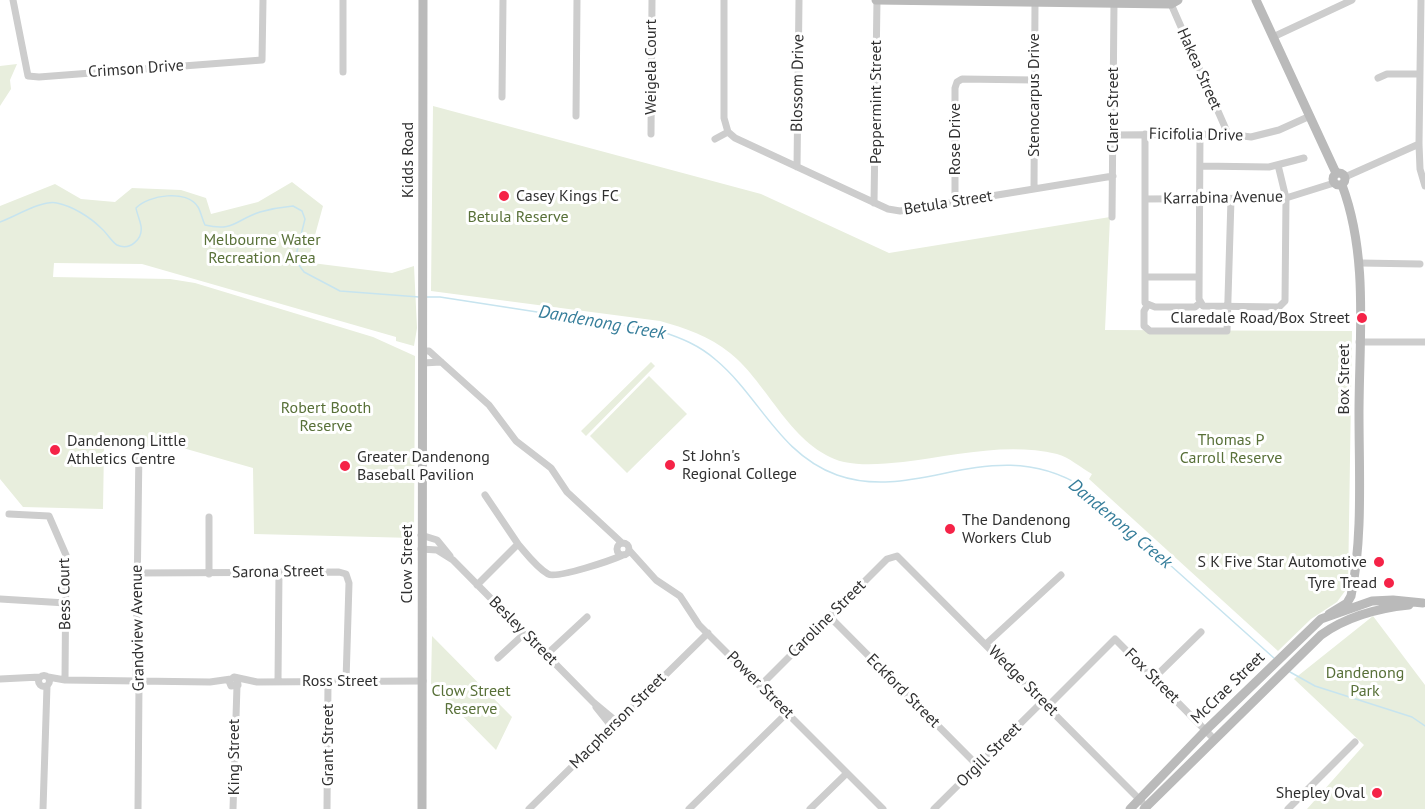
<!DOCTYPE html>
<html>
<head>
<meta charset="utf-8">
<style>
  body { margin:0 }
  canvas { display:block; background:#fff }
</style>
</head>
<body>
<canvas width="1425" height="809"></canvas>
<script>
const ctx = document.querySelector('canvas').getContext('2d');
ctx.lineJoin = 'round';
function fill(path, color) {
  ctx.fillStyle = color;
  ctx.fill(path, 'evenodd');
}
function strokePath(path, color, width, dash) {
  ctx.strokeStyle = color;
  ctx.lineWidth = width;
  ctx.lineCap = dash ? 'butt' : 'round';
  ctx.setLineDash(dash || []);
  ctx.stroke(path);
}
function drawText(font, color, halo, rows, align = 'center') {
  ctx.font = font + ' "PT Sans",sans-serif';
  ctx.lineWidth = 6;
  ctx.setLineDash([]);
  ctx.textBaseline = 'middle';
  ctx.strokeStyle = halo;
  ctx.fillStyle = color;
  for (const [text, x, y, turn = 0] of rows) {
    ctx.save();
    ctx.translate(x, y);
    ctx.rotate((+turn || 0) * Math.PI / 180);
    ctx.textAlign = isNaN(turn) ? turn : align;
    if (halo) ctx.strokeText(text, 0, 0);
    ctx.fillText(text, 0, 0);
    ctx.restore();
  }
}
fill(new Path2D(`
  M17 64 10 80 11 89 0 106V66Z
  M433 106 761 194 889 253 1110 217 1105 330 1352 331 1348 587 1337 602 1311 619 1278 651 1089 479 1092 474C1081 468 1069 457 1057 454 1006 442 953 456 903 462 883 464 863 466 844 462 792 449 768 383 730 353 709 336 685 328 660 321L431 291Z
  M292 182 323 206 309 257 312 263 392 273 414 266 417 328 414 346 396 341V337L142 264 54 263 53 277 170 279 195 283 373 337 415 356 414 538 254 534 253 468 176 446 104 447 103 509 23 507 0 479V206L55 184 81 199 115 202 132 188 181 190 206 198 211 214 258 202Z
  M651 362 655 366 586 436 581 431Z
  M649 376 687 414 627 473 590 436Z
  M1373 616 1425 685V809H1307L1364 745 1294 679Z
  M432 636 512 717 496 750 431 684Z`), '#e8eedd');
strokePath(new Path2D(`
  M0 222C14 217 44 199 57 203 72 206 90 217 101 228 106 232 112 242 117 245 130 251 143 239 141 226 140 220 137 214 136 208 148 195 187 189 198 207 201 212 202 219 205 225 234 232 235 220 260 212 271 209 282 207 293 206L302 211 305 219 297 251 298 264 304 272 340 291 419 297
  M427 297H440L660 331C681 338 699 345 716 360 760 397 779 454 837 475 919 504 993 431 1083 487L1275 659
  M1290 672 1315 686 1412 717 1425 726`), '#c7e4ef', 1.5);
strokePath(new Path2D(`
  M13 0 28 76 39 77 262 60 263 0
  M724 0V118L728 132 735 138 888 209 900 211 1113 176
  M1421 0 1419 144 1420 169 1425 186
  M1171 4 1228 134
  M1273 37 1352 0
  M343 72V0
  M1378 78 1387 74H1420
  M502 97 503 0
  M576 116 577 0
  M651 134 652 0
  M1145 134V303L1155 307H1195L1200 303
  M1200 134 1199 299 1203 306 1279 307 1285 301 1286 198 1278 165
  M1114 135 1228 134 1251 137 1279 130 1310 116
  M715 139 728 132
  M1200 166 1269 167 1304 158
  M797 167 799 0
  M1345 177 1419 144
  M1034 189 1035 2
  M1145 199 1286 198 1334 183
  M955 202V88L957 82 962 79 1034 80
  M874 203 877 0
  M1112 217 1114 3
  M1360 263 1420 264
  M1145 277H1199
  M1147 306 1144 311V326L1150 331H1227L1231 199
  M1359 342H1425
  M423 351H429L489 405 516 441 551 468 567 492 622 543
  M423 363 441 362
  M485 495 518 544
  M9 514 49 516 66 555 65 680
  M421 535 437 540 450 556
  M617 549a6 6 0 1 1 12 0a6 6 0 1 1-12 0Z
  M421 549 437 550 453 560 593 702 617 722
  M629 550 656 580 680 596 699 625 883 809
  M137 573 339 572 346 574 349 583 346 681
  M209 574V517
  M477 585 518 544C526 553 536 567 548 574 557 579 612 560 623 555
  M0 599 66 603
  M829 616 978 766
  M986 644 1061 575
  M546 655 587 617
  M498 658 525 633
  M38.5 681a5.5 5.5 0 1 1 11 0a5.5 5.5 0 1 1-11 0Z
  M48 677 65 680 210 682 231 679
  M237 678 238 685 231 686 229 681 234 677 257 682 423 681
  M1154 678 1201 632
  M0 679 40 677
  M278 681 279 572
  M761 685 887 559 897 556 1142 802
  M1048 706 1115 639 1213 738
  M596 707 612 727
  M43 809 47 686
  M138 809 139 684 136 677 139 447
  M233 809 237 686
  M327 809 328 681
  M529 809 708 633
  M689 809 788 712
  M810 809 847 773
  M934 809 1043 701
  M1288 809 1355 742`), '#cdcdcd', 7);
strokePath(new Path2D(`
  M876 0 1171 4 1178 0
  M1256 0 1336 173
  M1333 179a6 6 0 1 1 12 0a6 6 0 1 1-12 0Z
  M1329 614 1347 603 1351 596C1363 538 1359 474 1359 414 1359 338 1369 257 1342 185
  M422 809 423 0
  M1130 809 1206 730 1321 619 1372 601 1393 600 1423 603
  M1144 809 1321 635C1346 617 1379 608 1409 605`), '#bababa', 9);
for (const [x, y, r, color] of [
  [504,196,6,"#f52347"],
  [1362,318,6,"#f52347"],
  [55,450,6,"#f52347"],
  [670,465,6,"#f52347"],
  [345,466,6,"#f52347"],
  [950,529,6,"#f52347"],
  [1379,562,6,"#f52347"],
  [1389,583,6,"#f52347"],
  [1377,793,6,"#f52347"]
]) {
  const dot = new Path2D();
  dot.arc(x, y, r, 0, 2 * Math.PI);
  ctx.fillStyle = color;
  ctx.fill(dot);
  strokePath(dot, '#fff', 2);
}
drawText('16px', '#303030', '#fff', [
  ["Weigela Court",651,67,-90],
  ["Crimson Drive",136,69,-4],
  ["Hakea Street",1199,69,66],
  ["Blossom Drive",798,83,-89],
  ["Stenocarpus Drive",1034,95,-90],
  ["Peppermint Street",876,102,-90],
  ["Claret Street",1113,110,-90],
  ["Ficifolia Drive",1196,135,1],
  ["Rose Drive",955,139,-90],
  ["Kidds Road",408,160,-90],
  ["Karrabina Avenue",1223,198,-1],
  ["Betula Street",948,203,-9],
  ["Box Street",1344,379,-90],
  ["Clow Street",407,564,-90],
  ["Sarona Street",278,572,-1],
  ["Bess Court",65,594,-91],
  ["Caroline Street",827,619,-45],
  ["Grandview Avenue",138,628,-91],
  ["Besley Street",523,631,45],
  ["Fox Street",1152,676,45],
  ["Ross Street",340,681],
  ["Wedge Street",1023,681,45],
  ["Power Street",760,685,45],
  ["McCrae Street",1228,688,-44],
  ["Eckford Street",903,691,45],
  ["Macpherson Street",618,721,-45],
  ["Grant Street",328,745,-90],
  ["Orgill Street",989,755,-45],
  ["King Street",234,757,-90]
]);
drawText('16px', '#303030', '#fff', [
  ["Casey Kings FC",516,196],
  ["Claredale Road/Box Street",1350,318,"right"],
  ["Dandenong Little",67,441],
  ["Athletics Centre",67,459],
  ["St John's",682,456],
  ["Regional College",682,474],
  ["Greater Dandenong",357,457],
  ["Baseball Pavilion",357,475],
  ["The Dandenong",962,520],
  ["Workers Club",962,538],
  ["S K Five Star Automotive",1367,562,"right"],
  ["Tyre Tread",1377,583,"right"],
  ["Shepley Oval",1365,793,"right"]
], 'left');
drawText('16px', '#587038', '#fff', [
  ["Betula Reserve",518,217],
  ["Melbourne Water",262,240],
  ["Recreation Area",262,258],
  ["Robert Booth",326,408],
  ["Reserve",326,426],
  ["Thomas P",1231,440],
  ["Carroll Reserve",1231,458],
  ["Dandenong",1365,673],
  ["Park",1365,691],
  ["Clow Street",471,691],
  ["Reserve",471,709]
]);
drawText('italic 18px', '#357d9a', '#fff', [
  ["Dandenong Creek",602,323,10],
  ["Dandenong Creek",1120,524,40]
]);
</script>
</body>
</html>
